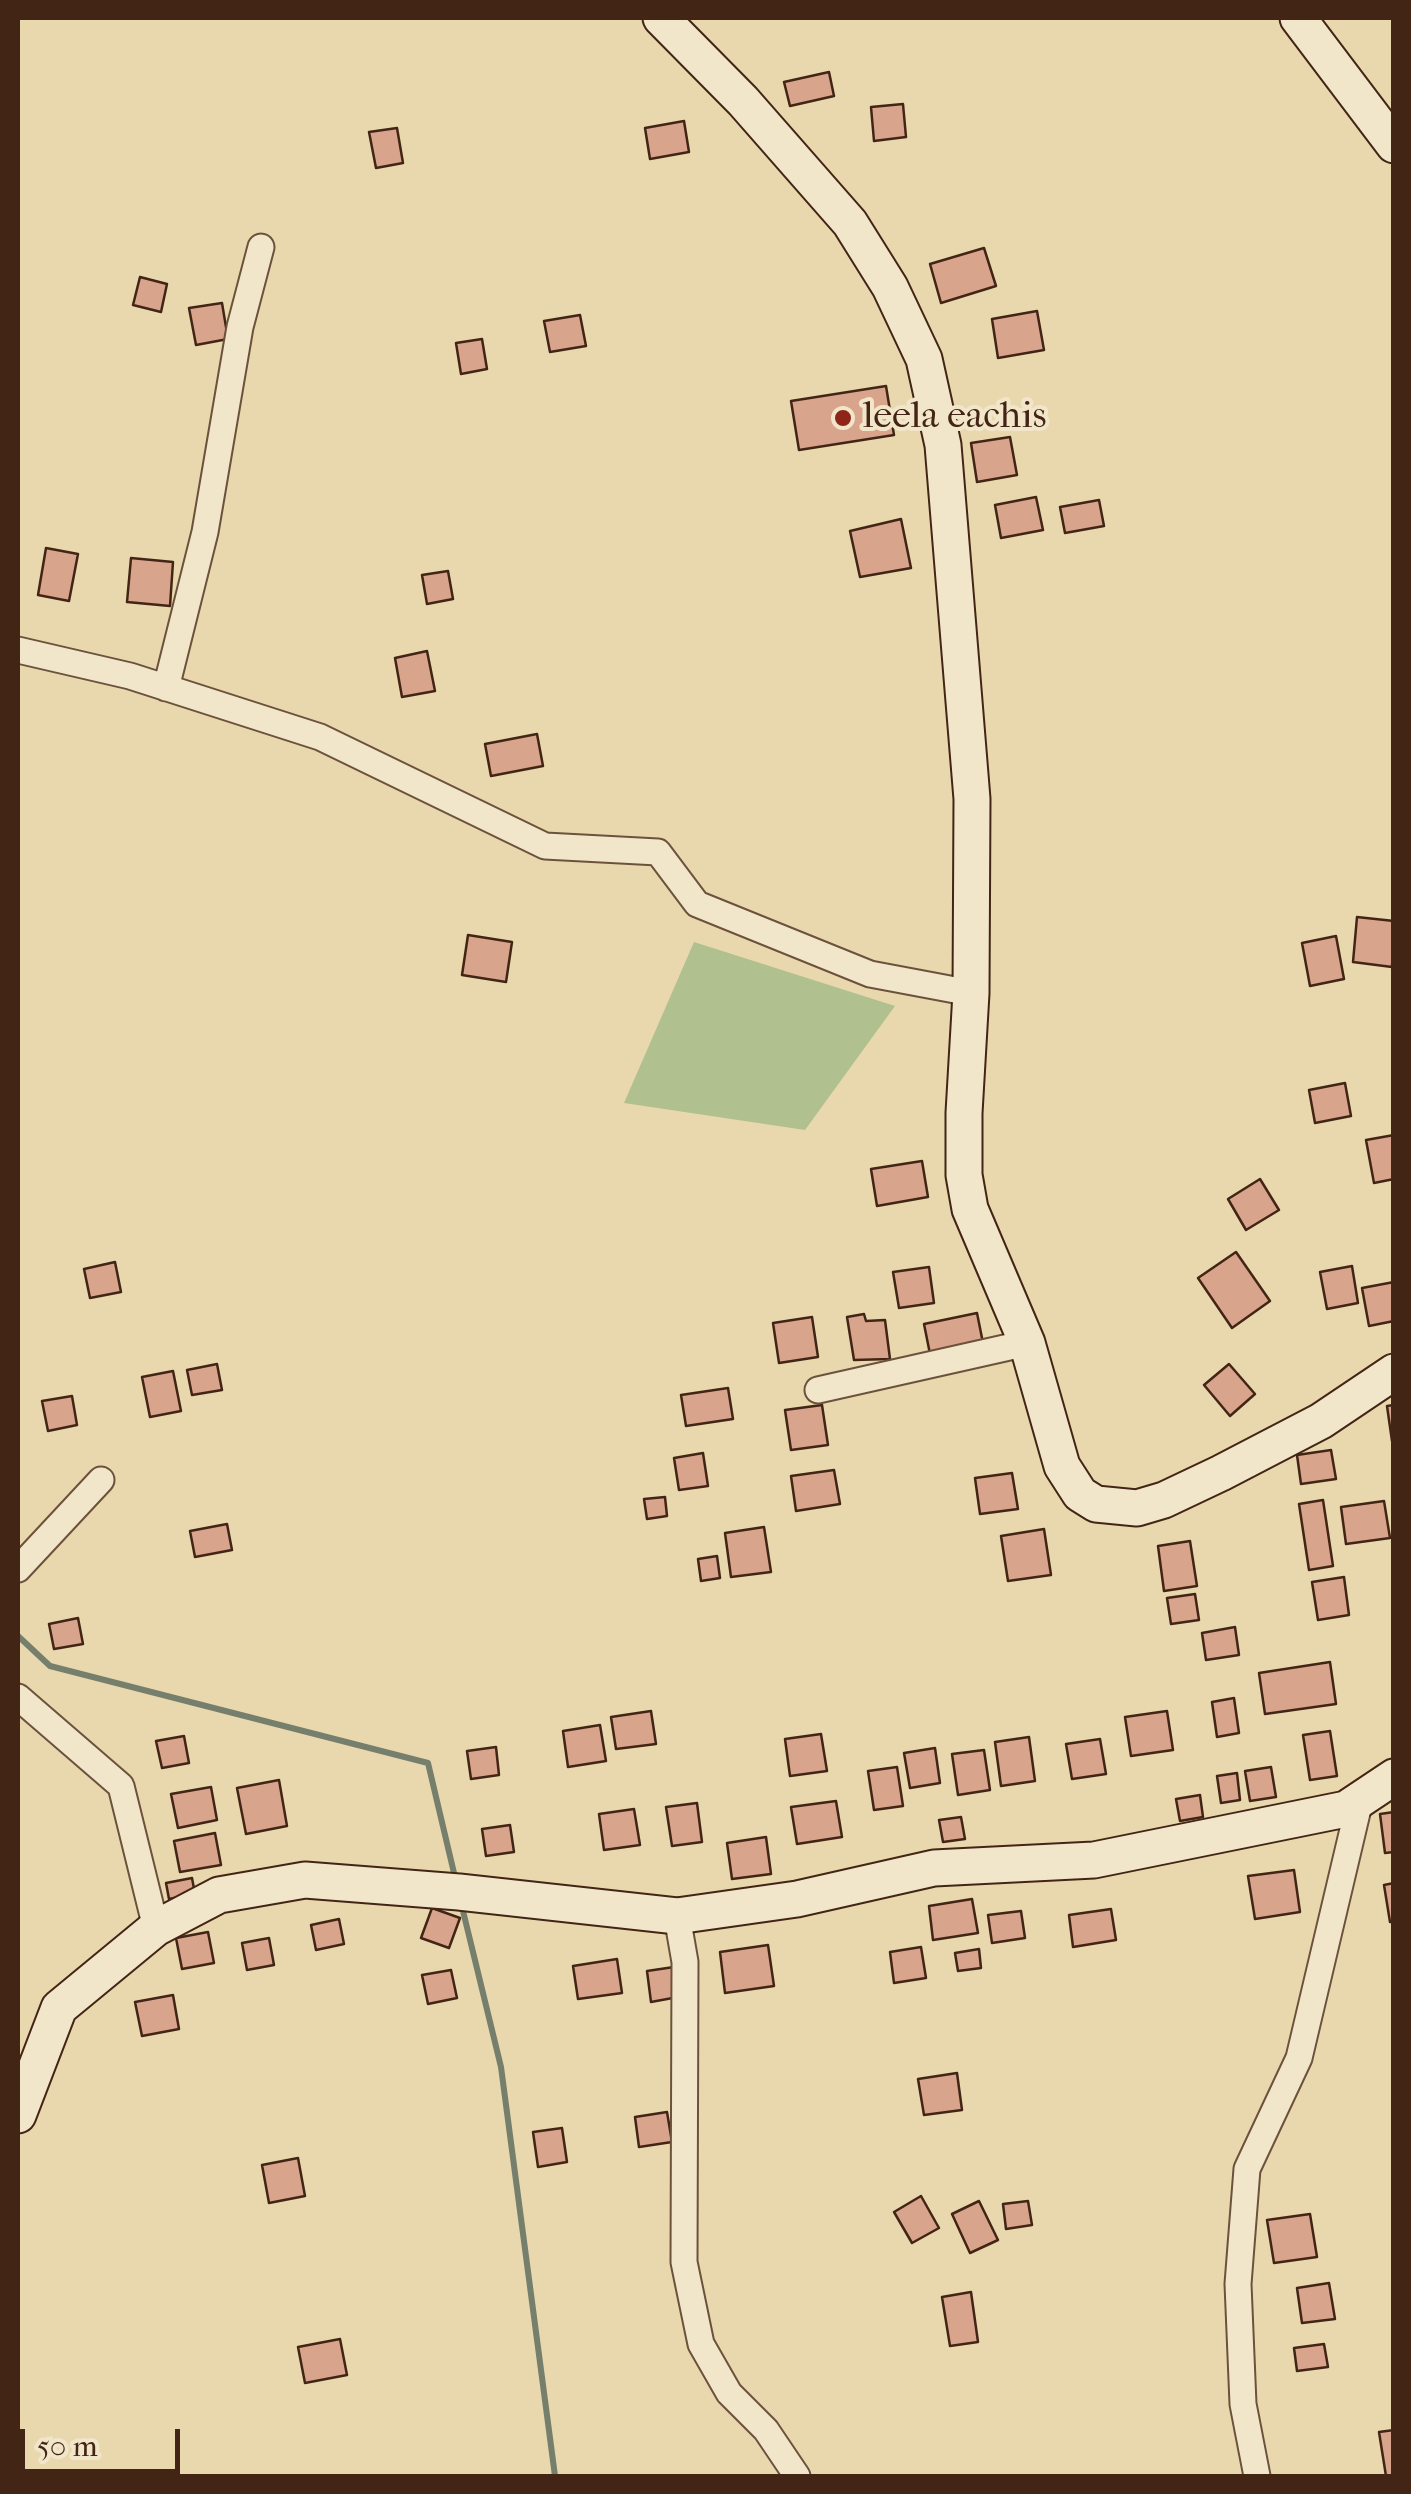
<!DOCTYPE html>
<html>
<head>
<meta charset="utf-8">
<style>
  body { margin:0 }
  #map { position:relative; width:1411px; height:2494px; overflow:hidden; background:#e9d8ae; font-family:"IM FELL French Canon",serif }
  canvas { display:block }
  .frame { position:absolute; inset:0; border:20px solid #432516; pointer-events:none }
  .scale { position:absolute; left:20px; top:2429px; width:160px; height:45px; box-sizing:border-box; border:5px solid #432516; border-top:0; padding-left:12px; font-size:30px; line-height:35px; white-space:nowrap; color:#432516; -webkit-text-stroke:8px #f1e6ca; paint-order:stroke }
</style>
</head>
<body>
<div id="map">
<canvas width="1411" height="2494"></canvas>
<div class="frame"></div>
<div class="scale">50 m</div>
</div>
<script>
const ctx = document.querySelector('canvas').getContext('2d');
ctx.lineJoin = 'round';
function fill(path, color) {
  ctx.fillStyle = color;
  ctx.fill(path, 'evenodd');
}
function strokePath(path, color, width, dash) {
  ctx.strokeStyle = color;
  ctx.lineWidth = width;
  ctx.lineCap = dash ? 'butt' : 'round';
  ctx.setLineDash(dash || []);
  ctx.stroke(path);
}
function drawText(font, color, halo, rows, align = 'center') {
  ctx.font = font + ' "IM FELL French Canon",serif';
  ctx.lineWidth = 8;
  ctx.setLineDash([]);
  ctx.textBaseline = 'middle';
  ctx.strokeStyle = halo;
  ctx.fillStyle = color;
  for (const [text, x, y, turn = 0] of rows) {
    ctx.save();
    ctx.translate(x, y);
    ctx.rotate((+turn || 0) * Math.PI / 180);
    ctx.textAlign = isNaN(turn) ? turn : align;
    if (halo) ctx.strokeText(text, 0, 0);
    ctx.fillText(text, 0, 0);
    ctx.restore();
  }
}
fill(new Path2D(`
  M694 942 895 1006 805 1130 624 1103Z`), '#b0c08f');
strokePath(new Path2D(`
  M18 1636 50 1666 428 1763 454 1873
  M463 1911 501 2067 555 2476`), '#767f6c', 6);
const building = new Path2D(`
  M829 72 834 96 790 106 784 82Z
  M903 104 906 137 874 141 871 107Z
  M684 121 689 152 650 159 645 128Z
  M397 128 403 163 376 168 369 132Z
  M984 248 996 286 941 303 930 264Z
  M140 277 167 284 161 312 133 305Z
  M222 303 228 339 196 345 189 308Z
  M1037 311 1044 350 998 358 992 319Z
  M580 315 586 346 550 352 544 321Z
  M482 339 487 369 461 374 456 343Z
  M886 386 894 435 799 450 791 401Z
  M1010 437 1017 475 977 482 971 443Z
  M1036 497 1043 530 1001 538 995 505Z
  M1099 500 1104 526 1065 533 1060 507Z
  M901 519 911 568 860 577 850 531Z
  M46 548 78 554 69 601 38 595Z
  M131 558 173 562 170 606 127 602Z
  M448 571 453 599 427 604 422 575Z
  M427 651 435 691 402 697 395 658Z
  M537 734 543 766 491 776 485 744Z
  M1357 917 1394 921 1392 967 1353 962Z
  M468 935 512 942 506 982 462 975Z
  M1336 936 1344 979 1310 986 1302 943Z
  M1345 1083 1351 1116 1315 1123 1309 1090Z
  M1394 1135V1179L1374 1183 1366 1140Z
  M922 1161 928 1197 877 1206 871 1169Z
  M1260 1179 1279 1210 1246 1230 1228 1199Z
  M1236 1252 1270 1301 1232 1328 1198 1278Z
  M115 1262 121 1292 90 1298 84 1269Z
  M1352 1266 1358 1303 1327 1309 1320 1272Z
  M929 1267 934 1303 899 1308 893 1272Z
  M1394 1282V1321L1369 1326 1362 1288Z
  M977 1313 983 1343 930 1354 924 1324Z
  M864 1314 866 1321 885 1320 890 1359 854 1360 847 1317Z
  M812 1317 818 1357 779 1363 773 1323Z
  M217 1364 222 1390 192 1395 187 1370Z
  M1229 1364 1255 1394 1230 1416 1204 1385Z
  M173 1371 181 1411 150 1417 142 1377Z
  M728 1388 733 1419 686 1426 681 1395Z
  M72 1396 77 1425 48 1431 42 1401Z
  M822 1405 828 1445 791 1450 785 1410Z
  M1394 1405V1441H1392L1387 1406Z
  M1331 1450 1336 1479 1301 1484 1297 1455Z
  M703 1453 708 1486 679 1490 674 1458Z
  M834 1470 840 1504 796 1511 791 1476Z
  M1012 1473 1018 1509 980 1514 975 1478Z
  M665 1497 667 1516 647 1519 644 1499Z
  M1323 1500 1333 1566 1309 1570 1299 1504Z
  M1384 1501 1390 1538 1346 1544 1341 1507Z
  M227 1524 232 1550 195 1557 190 1531Z
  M764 1527 771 1572 731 1577 725 1533Z
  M1044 1529 1051 1575 1008 1581 1001 1536Z
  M1190 1541 1197 1586 1164 1591 1158 1546Z
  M717 1556 720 1578 701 1581 698 1559Z
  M1344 1577 1349 1615 1318 1620 1312 1582Z
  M1195 1594 1199 1620 1171 1624 1167 1598Z
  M78 1618 83 1644 54 1649 49 1624Z
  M1235 1627 1239 1655 1206 1660 1202 1633Z
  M1330 1662 1336 1704 1265 1714 1259 1673Z
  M1234 1698 1239 1733 1217 1737 1212 1702Z
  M651 1711 656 1744 616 1749 611 1717Z
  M1167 1711 1173 1750 1131 1756 1125 1717Z
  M600 1725 606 1761 568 1767 563 1731Z
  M1330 1731 1337 1776 1310 1780 1303 1735Z
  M821 1734 827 1771 790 1776 785 1739Z
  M184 1736 189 1763 162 1768 156 1741Z
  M1029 1737 1035 1781 1001 1786 995 1742Z
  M1100 1739 1106 1774 1072 1779 1066 1744Z
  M496 1747 499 1775 471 1779 467 1751Z
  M935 1748 940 1783 910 1788 904 1753Z
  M984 1750 990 1790 958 1795 952 1754Z
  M897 1767 903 1806 874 1810 868 1771Z
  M1271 1767 1276 1797 1250 1801 1245 1771Z
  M1237 1773 1240 1800 1221 1803 1217 1776Z
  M279 1780 287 1826 246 1834 237 1788Z
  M211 1787 217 1820 178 1828 171 1794Z
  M1200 1795 1203 1817 1180 1821 1176 1799Z
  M836 1801 842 1837 797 1844 791 1807Z
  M697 1803 702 1842 672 1846 666 1807Z
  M634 1809 640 1845 604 1850 599 1814Z
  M1394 1812V1852L1385 1853 1380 1814Z
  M961 1817 965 1839 943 1842 939 1820Z
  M510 1825 514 1852 486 1856 482 1829Z
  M215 1833 221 1865 180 1872 174 1841Z
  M766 1837 771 1874 732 1879 727 1843Z
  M1294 1870 1300 1912 1255 1919 1248 1876Z
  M192 1878 195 1894 169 1899 166 1883Z
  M1394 1883V1922H1390L1384 1885Z
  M972 1899 978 1933 933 1940 929 1906Z
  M432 1908 460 1918 449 1948 421 1938Z
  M1111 1909 1116 1940 1073 1947 1069 1915Z
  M1021 1911 1025 1938 992 1943 988 1915Z
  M339 1919 344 1944 316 1950 311 1925Z
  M208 1932 214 1963 182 1969 176 1938Z
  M269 1938 274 1965 247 1970 242 1943Z
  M768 1945 774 1986 725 1993 720 1952Z
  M921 1947 926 1978 894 1983 890 1952Z
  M979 1949 981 1968 958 1971 955 1953Z
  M617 1959 622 1993 578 1999 573 1966Z
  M674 1967 678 1997 651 2002 647 1971Z
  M451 1970 457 1998 428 2004 422 1975Z
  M173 1995 179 2029 142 2036 135 2002Z
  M957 2073 962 2110 924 2115 918 2079Z
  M667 2112 672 2142 639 2147 635 2117Z
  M562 2128 567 2162 538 2167 533 2132Z
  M298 2158 305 2196 269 2203 262 2165Z
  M921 2196 939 2228 912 2243 894 2212Z
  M979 2201 998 2240 970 2253 952 2214Z
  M1028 2201 1032 2225 1006 2229 1003 2204Z
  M1310 2214 1317 2257 1274 2263 1267 2220Z
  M1329 2283 1335 2319 1302 2323 1297 2288Z
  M971 2292 978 2342 950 2346 942 2297Z
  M340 2339 347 2375 305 2383 298 2347Z
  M1324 2344 1328 2367 1297 2371 1294 2348Z
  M1394 2430V2475L1386 2476 1379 2432Z`);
fill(building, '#d9a48c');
strokePath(building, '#432516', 2.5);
const street = new Path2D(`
  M18 650 130 676 320 737 545 846 658 852 697 904 870 974 971 993
  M166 688 205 532 240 327 261 247
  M818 1390 1027 1343
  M18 1569 101 1480
  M18 1697 121 1786 156 1928
  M677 1916 685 1962 684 2262 701 2344 729 2393 766 2430 797 2476
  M1257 2476 1243 2404 1238 2284 1247 2169 1299 2058 1360 1800`);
const secondary = new Path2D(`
  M661 18 743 101 850 223 890 287 924 359 943 445 972 799 971 993 964 1113V1175L970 1209 1027 1343 1062 1466 1080 1494 1096 1504 1137 1508 1164 1500 1221 1473 1321 1421 1394 1372
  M1298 18 1394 145
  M18 2115 59 2008 156 1928 219 1895 305 1880 459 1892 677 1916 797 1899 934 1868 1094 1860 1346 1809 1394 1777`);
strokePath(street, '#6c523c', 29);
strokePath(secondary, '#432516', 39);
strokePath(street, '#f1e6ca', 25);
strokePath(secondary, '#f1e6ca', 35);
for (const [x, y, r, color] of [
  [843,418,10,"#8f2418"]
]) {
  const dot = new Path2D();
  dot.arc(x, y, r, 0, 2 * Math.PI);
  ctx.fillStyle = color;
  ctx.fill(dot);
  strokePath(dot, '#f1e6ca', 4);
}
drawText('38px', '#432516', '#f1e6ca', [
  ["leela eachis",863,418]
], 'left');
</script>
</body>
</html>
